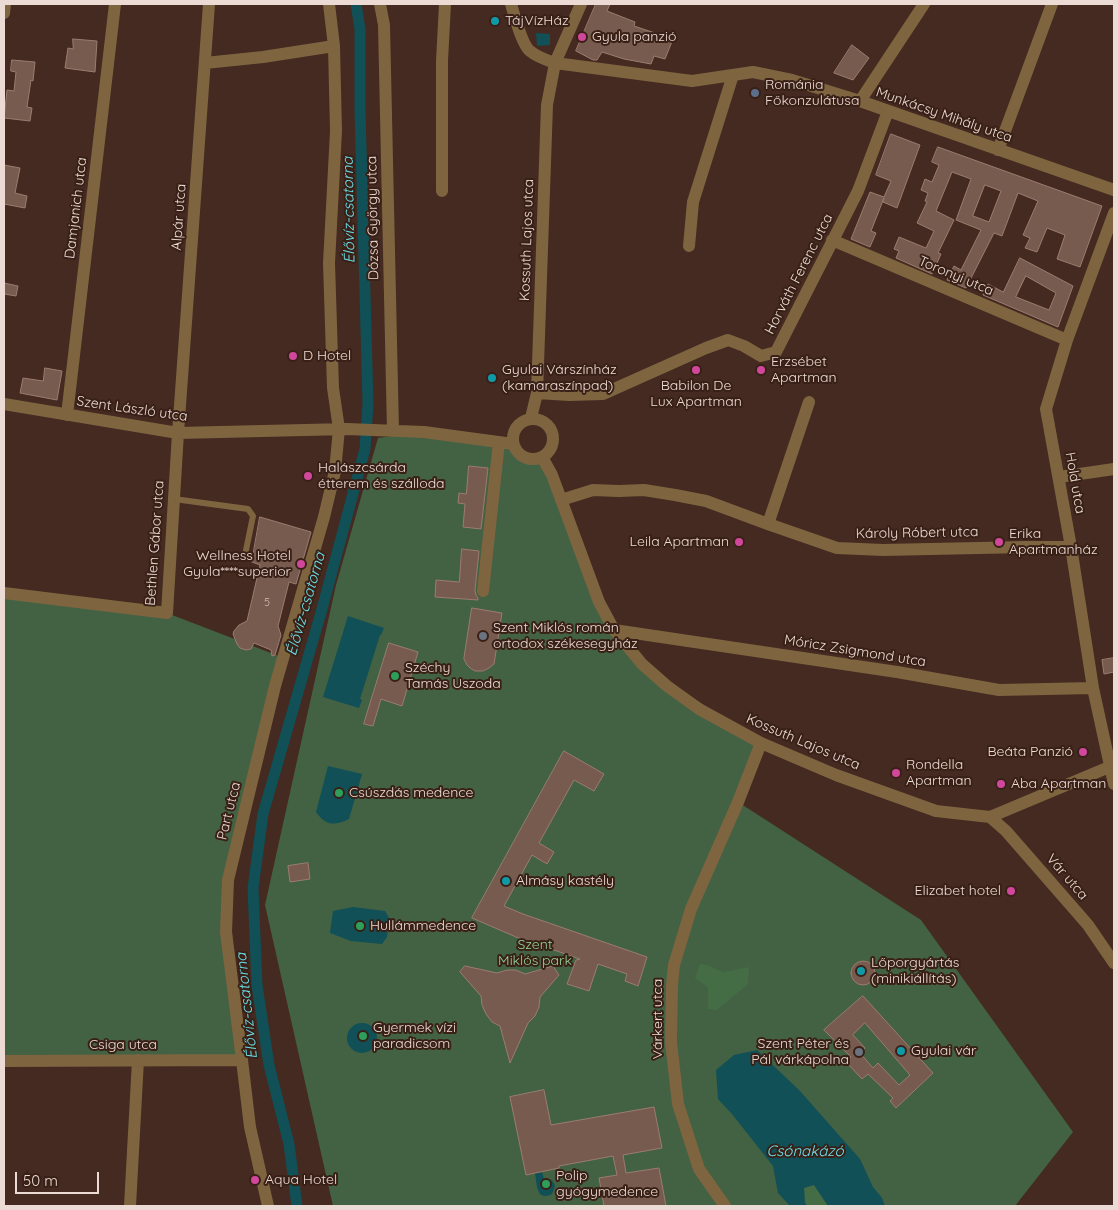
<!DOCTYPE html>
<html>
<head>
<meta charset="utf-8">
<style>
  body { margin:0 }
  #map { position:relative; width:1118px; height:1210px; overflow:hidden; background:#442a20; font-family:Quicksand,sans-serif }
  canvas { display:block }
  .frame { position:absolute; inset:0; border:5px solid #ecdbd4; pointer-events:none }
  .scale { position:absolute; left:15px; top:1172px; width:84px; height:22px; box-sizing:border-box; border:2px solid #ecdbd4; border-top:0; padding-left:6px; font-size:15px; line-height:18px; white-space:nowrap; color:#ecdbd4; -webkit-text-stroke:4px #392016; paint-order:stroke }
</style>
</head>
<body>
<div id="map">
<canvas width="1118" height="1210"></canvas>
<div class="frame"></div>
<div class="scale">50 m</div>
</div>
<script>
const ctx = document.querySelector('canvas').getContext('2d');
ctx.lineJoin = 'round';
function fill(path, color) {
  ctx.fillStyle = color;
  ctx.fill(path, 'evenodd');
}
function strokePath(path, color, width, dash) {
  ctx.strokeStyle = color;
  ctx.lineWidth = width;
  ctx.lineCap = dash ? 'butt' : 'round';
  ctx.setLineDash(dash || []);
  ctx.stroke(path);
}
function drawText(font, color, halo, rows, align = 'center') {
  ctx.font = font + ' Quicksand,sans-serif';
  ctx.lineWidth = 4;
  ctx.setLineDash([]);
  ctx.textBaseline = 'middle';
  ctx.strokeStyle = halo;
  ctx.fillStyle = color;
  for (const [text, x, y, turn = 0] of rows) {
    ctx.save();
    ctx.translate(x, y);
    ctx.rotate((+turn || 0) * Math.PI / 180);
    ctx.textAlign = isNaN(turn) ? turn : align;
    if (halo) ctx.strokeText(text, 0, 0);
    ctx.fillText(text, 0, 0);
    ctx.restore();
  }
}
fill(new Path2D(`
  M424 432 513 444 516 450 528 458 542 457 599 602 642 664 761 743 738 802 921 920 1073 1132 1015 1206H333L265 905 336 585 378 438Z
  M4 593 167 613 284 658 228 880 242 1060 4 1061Z`), '#436143');
fill(new Path2D(`
  M700 964 707 965 723 972 749 967 748 984 717 1010 708 1009V988L695 978Z
  M814 1185 828 1206H808L805 1203 804 1188Z`), '#446c45');
fill(new Path2D(`
  M536 33 550 34V45L537 46Z
  M348 616 384 628 381 635H380L360 699 362 700 359 708 323 697Z
  M328 766 362 774 349 819C334 826 326 826 316 812Z
  M353 907 385 911 389 918 387 937 382 944 351 941 330 933 333 911Z
  M347 1038a15 15 0 1 1 30 0a15 15 0 1 1-30 0Z
  M757 1050 800 1091 860 1159 873 1187 882 1198 885 1206H828L814 1185 804 1188 805 1203 808 1206H790L778 1193 773 1166 732 1114 718 1099 716 1070 734 1055Z
  M542 1172 544 1179C550 1178 553 1180 555 1186L552 1194C536 1202 537 1184 535 1173Z`), '#105056');
strokePath(new Path2D(`
  M297 1206 289 1144 269 1065 257 985 253 888 263 814 322 609 365 449 368 404 360 111V29L356 4`), '#105056', 11);
const building = new Path2D(`
  M596 4H610L607 11 635 22 634 26 673 39 665 59 654 56 651 64 624 59 602 52 597 60H593L576 51Z
  M73 39 97 41 95 72 65 68 68 48 73 49Z
  M852 45 869 58 853 80 834 73Z
  M12 60 35 62 33 81 31 80 27 107 32 108 30 121 4 118 7 90 14 91 16 72 11 71Z
  M891 134 920 145 897 208 883 202 884 198 871 231 876 233 870 247 851 239 870 192 884 197 891 181 876 175Z
  M938 147 1102 206 1080 267 1057 259 1065 235 1047 228 1037 252 1025 248 1030 238 1023 235 1038 201 1018 193 1002 236 994 233 966 288 947 280 954 266 961 270 981 230 956 220 971 179 952 172 936 211 954 220 938 253 941 254 932 274 896 258 899 251 894 249 899 237 926 248 934 231 917 223 927 202 925 201 928 193 921 190 925 179 932 182 939 165 932 162ZM985 185 1001 191 989 222 973 216Z
  M4 165 20 168 15 193 27 196 25 208 4 204Z
  M1020 258 1073 286 1058 327 983 295 988 284 1003 292ZM1026 276 1056 293 1049 310 1016 297Z
  M4 283 18 286 16 296 4 294Z
  M45 368 62 371 57 400 20 393 23 378 43 381Z
  M469 466 488 468 481 529 463 527 465 504 458 503 459 493 466 494Z
  M260 517 311 532 296 584 289 582 278 626 281 635 275 655 272 656 271 650 254 643 251 649 246 650 240 648 237 644 233 634 234 631 239 625 247 621 260 565 252 562Z
  M462 549 479 551 475 590 476 595 478 598V600L435 597 436 580 459 582Z
  M472 608 502 613 494 664 489 668 483 671H475L470 668 467 665 464 659Z
  M389 643 418 652 402 706 381 699 373 726 364 724Z
  M1114 658V672L1104 674 1102 660Z
  M564 751 604 774 594 791 574 780 539 843 554 852 547 864 532 855 504 906 523 914 647 957 638 986 625 981 627 974 598 964 589 991 567 984 576 960 580 959 516 937 472 918Z
  M308 863 310 879 290 882 288 866Z
  M851 973a12 12 0 1 1 24 0a12 12 0 1 1-24 0Z
  M465 966 497 973 507 970H516L525 974 553 966 559 975 540 997 539 1007 535 1016 528 1023 510 1063 500 1026 492 1022 486 1014 482 1005 481 996 460 972Z
  M863 996 933 1073 896 1108 890 1101 893 1098 868 1074 862 1079 846 1062 851 1057 824 1030ZM865 1023 910 1075 899 1085 878 1063 873 1068 860 1053 865 1048 853 1035Z
  M544 1090 551 1125 654 1107 662 1148 623 1155 626 1173 659 1168 666 1206H604L599 1178 617 1175 613 1156 559 1166V1168L526 1175 510 1097Z`);
fill(building, '#785b4f');
strokePath(building, '#9b7c70', 1);
strokePath(new Path2D(`
  M174 499 248 509 253 516 245 555`), '#7e6540', 6);
strokePath(new Path2D(`
  M380 4 384 25 393 431
  M511 4C514 14 522 45 530 51 537 57 546 60 555 63L692 81 753 72 792 80 860 101 1114 190
  M4 13 5 4
  M205 63 263 57 334 46
  M860 101 924 4
  M998 150 1052 4
  M442 191V61L445 4
  M1114 213 1067 340 1046 409 1071 547 1093 688 1114 784
  M832 240 1067 340
  M689 246 693 202 733 75
  M537 393 569 395 603 394 706 348 728 340 744 346 761 356 776 352 858 191 888 111
  M4 404 178 433 347 429 424 432 513 444
  M67 415 115 4
  M531 418 537 393 547 105 555 63 581 4
  M513 439a20 20 0 1 1 40 0a20 20 0 1 1-40 0Z
  M542 457 552 475 599 602 614 630 642 664 667 686 699 709 761 743 836 775 936 811 990 817 1114 765
  M1059 477 1114 469
  M561 500 593 490 619 491 644 490 675 495 706 501 768 524 837 548 883 550 1026 547H1071
  M768 524 809 402
  M483 591 499 442
  M4 593 167 613 178 433 209 4
  M614 630 897 672 999 690 1093 688
  M990 817 1006 831 1088 925 1114 963
  M4 1061 242 1060
  M130 1206 138 1060
  M268 1206 250 1127 242 1060 226 932 228 880 275 686 324 517 335 471 339 429 333 388 329 263 336 131 334 46 329 4
  M725 1206 699 1169 678 1104 671 1042 672 985 674 965 691 909 738 802 761 743`), '#7e6540', 12);
for (const [x, y, r, color] of [
  [495,21,5,"#0f9aa8"],
  [582,37,5,"#d1479c"],
  [755,93,5,"#5c6f8a"],
  [293,356,5,"#d1479c"],
  [696,370,5,"#d1479c"],
  [761,370,5,"#d1479c"],
  [492,378,5,"#0f9aa8"],
  [308,476,5,"#d1479c"],
  [739,542,5,"#d1479c"],
  [999,542,5,"#d1479c"],
  [301,564,5,"#d1479c"],
  [483,636,5,"#6b7280"],
  [395,676,5,"#2e9e5b"],
  [1083,752,5,"#d1479c"],
  [896,773,5,"#d1479c"],
  [1001,784,5,"#d1479c"],
  [339,793,5,"#2e9e5b"],
  [506,881,5,"#0f9aa8"],
  [1011,891,5,"#d1479c"],
  [360,926,5,"#2e9e5b"],
  [861,971,5,"#0f9aa8"],
  [363,1036,5,"#2e9e5b"],
  [901,1051,5,"#0f9aa8"],
  [859,1052,5,"#6b7280"],
  [255,1180,5,"#d1479c"],
  [546,1184,5,"#2e9e5b"]
]) {
  const dot = new Path2D();
  dot.arc(x, y, r, 0, 2 * Math.PI);
  ctx.fillStyle = color;
  ctx.fill(dot);
  strokePath(dot, '#392016', 2);
}
drawText('11px', '#cfbbb3', null, [
  ["5",267,603]
]);
drawText('14px', '#ecdbd4', '#392016', [
  ["TájVízHáz",505,21],
  ["Gyula panzió",592,37],
  ["Románia",765,85],
  ["Főkonzulátusa",765,101],
  ["D Hotel",303,356],
  ["Erzsébet",771,362],
  ["Apartman",771,378],
  ["Gyulai Várszínház",502,370],
  ["(kamaraszínpad)",502,386],
  ["Babilon De",696,386,"center"],
  ["Lux Apartman",696,402,"center"],
  ["Halászcsárda",318,468],
  ["étterem és szálloda",318,484],
  ["Erika",1009,534],
  ["Apartmanház",1009,550],
  ["Leila Apartman",729,542,"right"],
  ["Wellness Hotel",291,556,"right"],
  ["Gyula****superior",291,572,"right"],
  ["Szent Miklós román",493,628],
  ["ortodox székesegyház",493,644],
  ["Széchy",405,668],
  ["Tamás Uszoda",405,684],
  ["Beáta Panzió",1073,752,"right"],
  ["Rondella",906,765],
  ["Apartman",906,781],
  ["Aba Apartman",1011,784],
  ["Csúszdás medence",349,793],
  ["Almásy kastély",516,881],
  ["Elizabet hotel",1001,891,"right"],
  ["Hullámmedence",370,926],
  ["Lőporgyártás",871,963],
  ["(minikiállítás)",871,979],
  ["Gyermek vízi",373,1028],
  ["paradicsom",373,1044],
  ["Szent Péter és",849,1044,"right"],
  ["Pál várkápolna",849,1060,"right"],
  ["Gyulai vár",911,1051],
  ["Polip",556,1176],
  ["gyógymedence",556,1192],
  ["Aqua Hotel",265,1180]
], 'left');
drawText('14px', '#ecdbd4', '#392016', [
  ["Munkácsy Mihály utca",944,115,19],
  ["Damjanich utca",76,208,-83],
  ["Alpár utca",179,217,-86],
  ["Dózsa György utca",373,218,-91],
  ["Kossuth Lajos utca",527,240,-88],
  ["Horváth Ferenc utca",799,274,-63],
  ["Toronyi utca",956,276,23],
  ["Szent László utca",132,409,8],
  ["Hold utca",1075,483,80],
  ["Károly Róbert utca",917,533,-1],
  ["Bethlen Gábor utca",155,543,-86],
  ["Móricz Zsigmond utca",855,651,9],
  ["Kossuth Lajos utca",803,742,23],
  ["Part utca",229,811,-76],
  ["Vár utca",1067,877,49],
  ["Várkert utca",658,1019,-90],
  ["Csiga utca",123,1045]
]);
drawText('14px', '#96d496', '#392016', [
  ["Szent",535,945],
  ["Miklós park",535,961]
]);
drawText('italic 15px', '#6be1ec', '#392016', [
  ["Élővíz-csatorna",349,210,-91],
  ["Élővíz-csatorna",306,604,-74],
  ["Élővíz-csatorna",247,1006,-96],
  ["Csónakázó",805,1151]
]);
</script>
</body>
</html>
